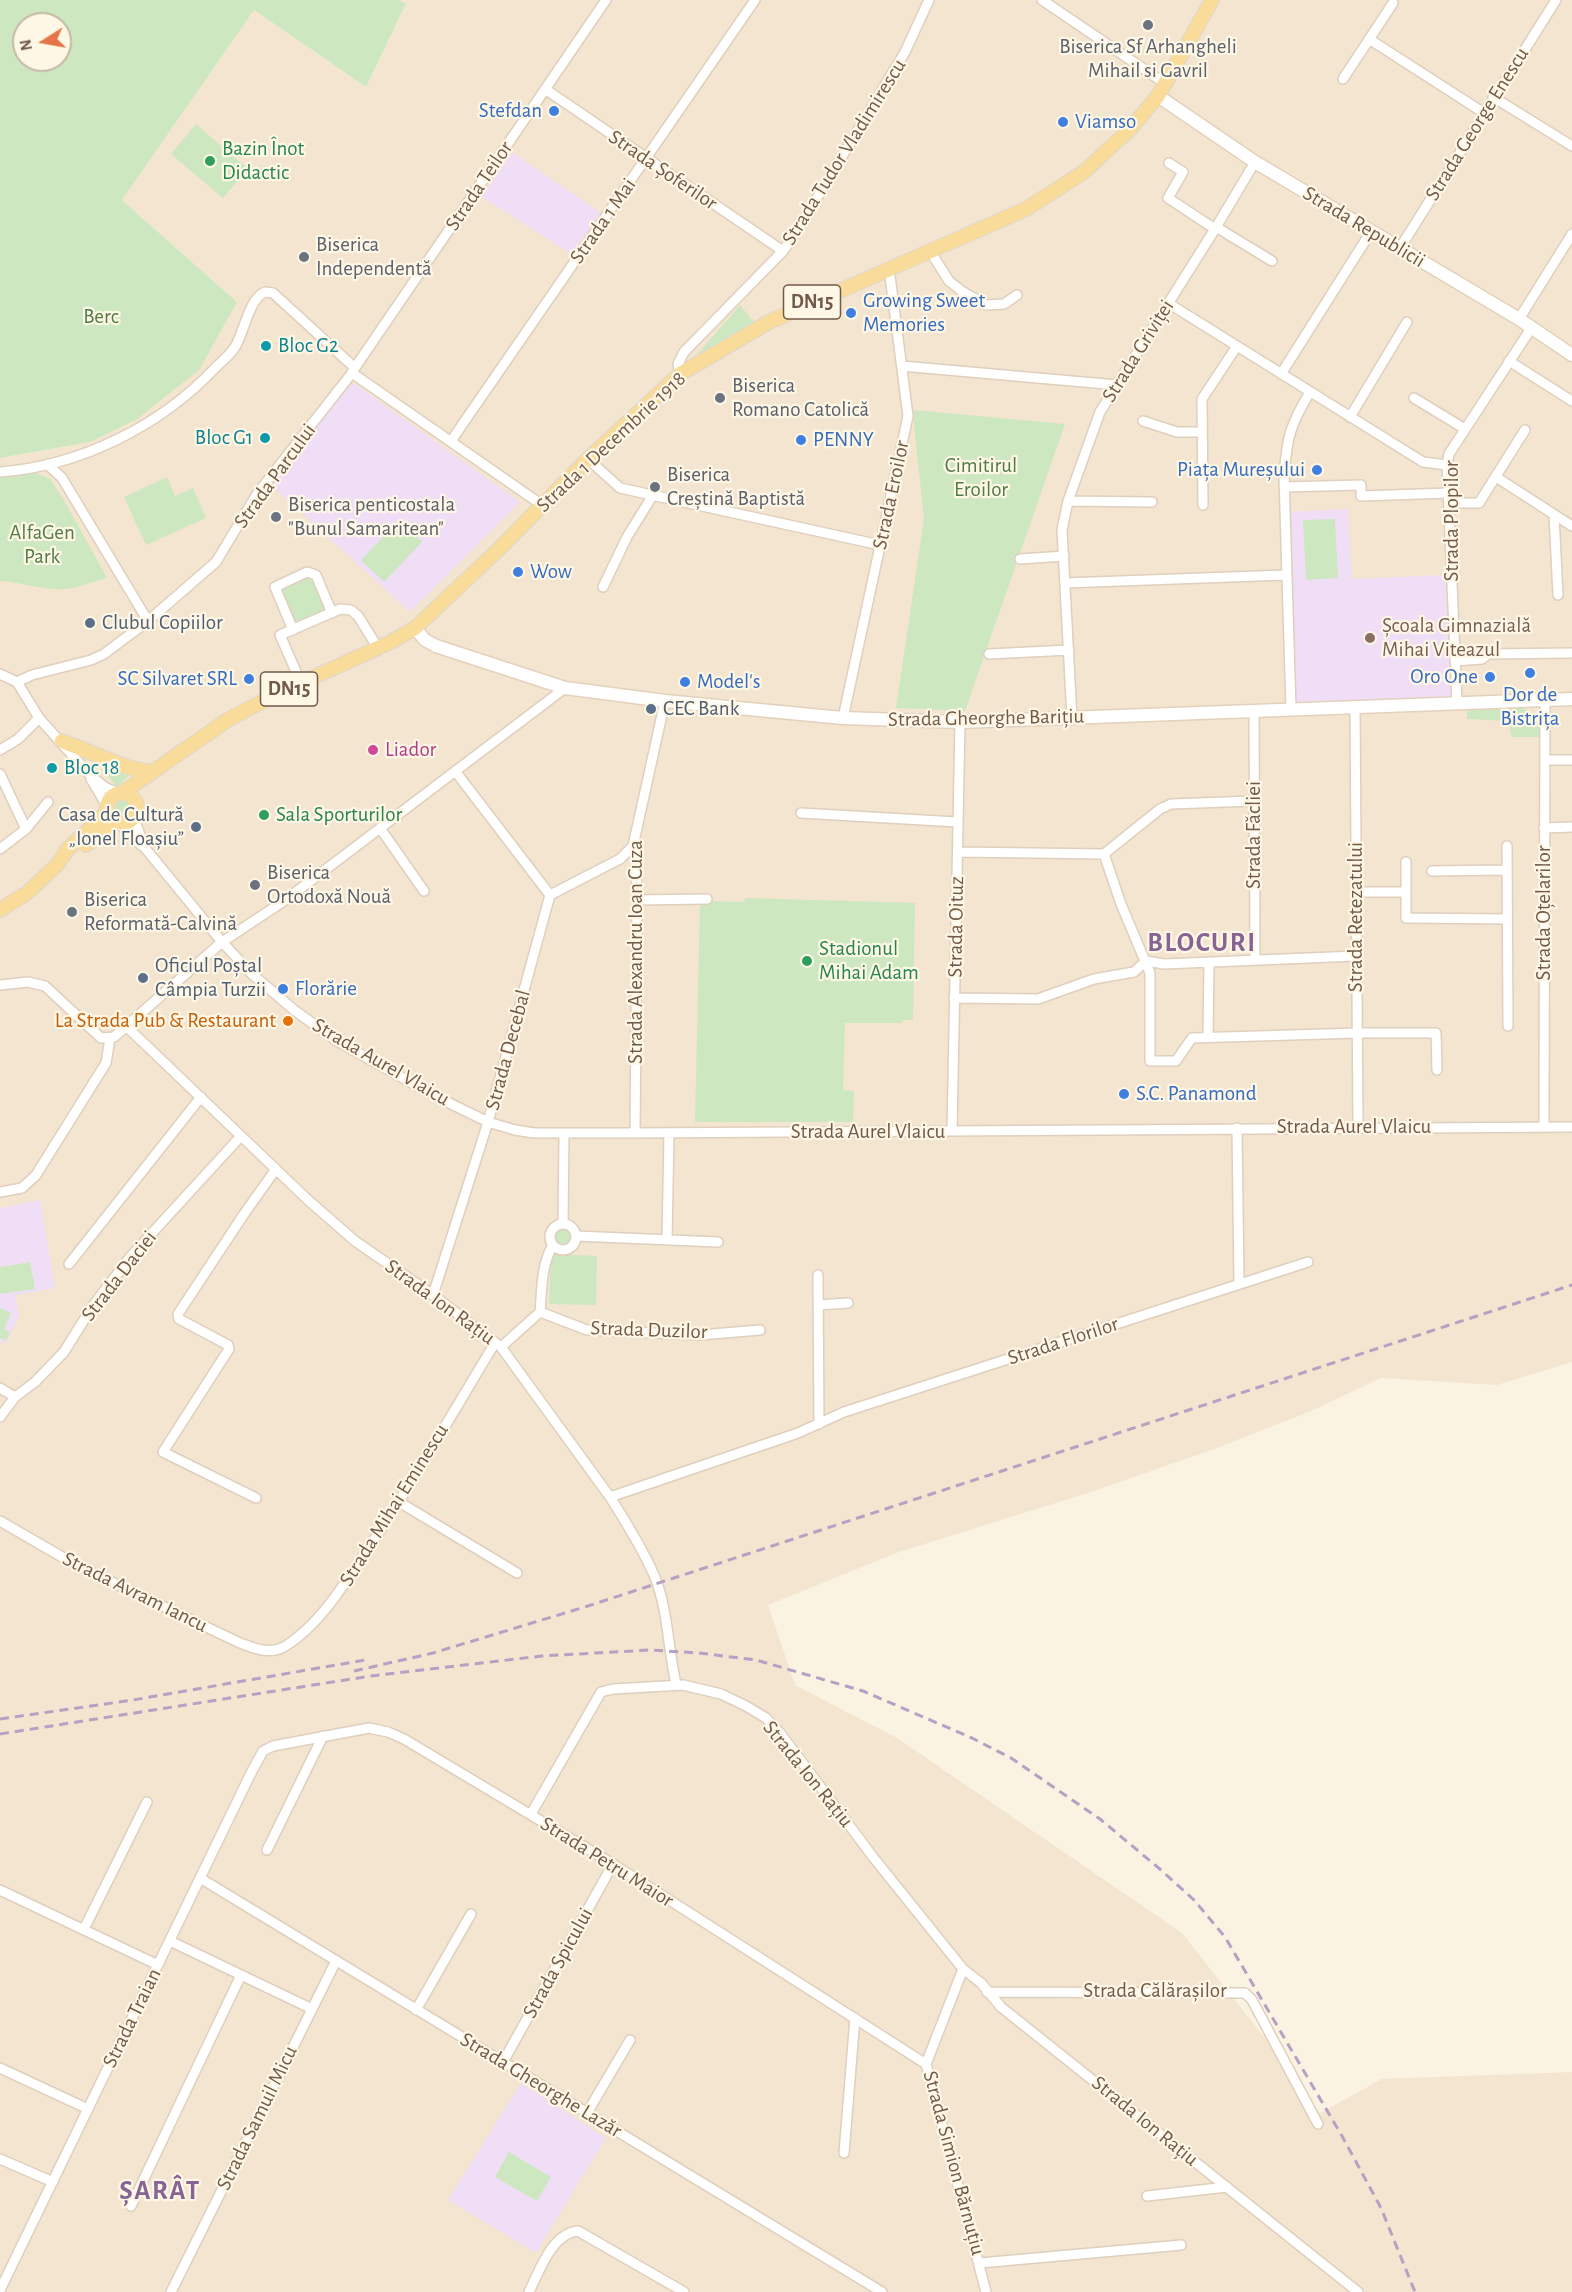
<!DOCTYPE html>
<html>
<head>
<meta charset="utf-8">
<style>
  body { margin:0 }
  #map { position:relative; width:1572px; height:2292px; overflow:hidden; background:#fbf3e1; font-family:"Alegreya Sans",sans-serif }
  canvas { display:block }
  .north { position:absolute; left:12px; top:12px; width:60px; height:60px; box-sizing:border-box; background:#fff7e6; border:2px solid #c6b8a7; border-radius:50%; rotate:259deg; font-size:16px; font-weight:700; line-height:24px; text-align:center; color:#715a49 }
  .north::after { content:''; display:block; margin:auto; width:21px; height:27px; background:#e37548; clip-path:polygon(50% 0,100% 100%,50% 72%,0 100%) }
</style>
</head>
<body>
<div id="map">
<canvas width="1572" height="2292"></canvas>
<div class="north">N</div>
</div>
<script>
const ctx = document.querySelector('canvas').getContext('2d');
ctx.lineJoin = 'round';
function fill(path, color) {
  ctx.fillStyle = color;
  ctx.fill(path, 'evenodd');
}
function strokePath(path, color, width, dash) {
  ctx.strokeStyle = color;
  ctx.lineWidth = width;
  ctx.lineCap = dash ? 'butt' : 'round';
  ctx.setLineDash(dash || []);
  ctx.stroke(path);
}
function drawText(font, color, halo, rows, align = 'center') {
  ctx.font = font + ' "Alegreya Sans",sans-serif';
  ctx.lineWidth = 4.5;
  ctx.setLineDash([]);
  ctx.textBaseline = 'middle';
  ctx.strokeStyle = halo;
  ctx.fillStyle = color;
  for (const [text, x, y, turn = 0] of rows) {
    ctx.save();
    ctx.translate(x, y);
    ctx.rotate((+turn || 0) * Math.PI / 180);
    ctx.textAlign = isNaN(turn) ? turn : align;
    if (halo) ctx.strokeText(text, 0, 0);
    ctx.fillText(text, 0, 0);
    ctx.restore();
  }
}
fill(new Path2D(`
  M399 0H1572V1362L1497 1385 1381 1378 1311 1411 1214 1449 1091 1492 899 1552 768 1605 795 1685 897 1738 1182 1933 1279 2056 1320 2113 1382 2079 1572 2072V2292H0V458L90 442 237 302 122 200 254 10 366 87 406 5Z`), '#f3e5cf');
fill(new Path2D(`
  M512 152 601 213 571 254 482 197Z
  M355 384 520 502 410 612 272 486 349 385Z
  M1348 509 1352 579 1445 575 1451 697 1294 705 1285 512Z
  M40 1200 55 1288 15 1295 19 1315 6 1344 0 1341V1208Z
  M521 2083 606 2138 536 2253 448 2200Z`), '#f0def7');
fill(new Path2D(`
  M0 0H399L406 4 366 87 254 10 122 200 237 302 199 370 137 419 90 442 0 458ZM24 24H60V60H24Z
  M196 124 248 169 223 198 171 154Z
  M740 305 754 322 696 356Z
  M914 410 1065 424 965 711 896 708 924 519 914 425Z
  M36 473 50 479 65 502 107 578C94 581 79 588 66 589 43 591 22 582 0 581V476Z
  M167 477 175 496 193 488 206 518 146 545 124 497Z
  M1335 519 1338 578 1306 580 1303 520Z
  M399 520 422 542 384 582 361 560Z
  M312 574 327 611 294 625 279 588Z
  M1520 707C1535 714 1540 721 1540 737H1512L1508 721 1467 719V710Z
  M93 757 131 773 117 787Z
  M112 808a9 9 0 1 1 18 0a9 9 0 1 1-18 0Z
  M746 898 915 903 913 1020H903L902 1023H845L843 1090 854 1091 853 1122H695L700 901 743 902Z
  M553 1237a10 10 0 1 1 20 0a10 10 0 1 1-20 0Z
  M551 1254 597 1256 596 1305 549 1304Z
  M30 1262 35 1289 0 1294V1267Z
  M0 1308 11 1313 4 1329 10 1332 6 1341 0 1338Z
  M509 2152 551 2177 537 2201 495 2177Z`), '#cde8c0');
const street = new Path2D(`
  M1042 0 1166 84
  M1369 39 1484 113
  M1343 79 1393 3
  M545 89 783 251
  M1493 97 1572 146
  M1169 163 1183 172 1168 198 1215 229
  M1216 227 1272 261
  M1400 248 1556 0
  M930 251 949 281 963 292 986 305 1004 304 1017 295
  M1168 303 1423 462 1447 465
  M1519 319 1572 234
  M1509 361 1572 401
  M902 366 1117 385
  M352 372 606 0
  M680 374 678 364 684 352 783 251 797 231 905 52 929 0
  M1281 374 1372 230
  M1414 398 1465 429
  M1350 417 1407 322
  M1143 421 1177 432H1202
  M451 441 755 0
  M588 459 620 488 880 545
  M47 464 62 478 148 621
  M0 472C80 466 161 426 216 367 222 361 230 355 235 347 244 333 249 298 265 292L273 293 355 368
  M1496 477 1572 526
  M1284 487 1361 485V496L1449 493
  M1068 501 1152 502
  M1449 503H1479L1525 430
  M1203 505 1202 399 1237 346
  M1554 515 1558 595
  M1020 559 1064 556
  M1065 583 1285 575
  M603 587 627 537 653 495
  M293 630 275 587 307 572 316 575 332 613
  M989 654 1069 650
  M1455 661 1482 659 1488 654 1572 653
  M0 674 17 682
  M17 682 32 675 91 660 104 654 148 621 216 562 257 494 352 373 542 505
  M17 682 39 718 91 776 106 788 119 793
  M301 683 280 635 340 609 351 610 358 616 378 648
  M1457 702 1447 465 1449 454 1532 327
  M1355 706 1358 1128
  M1291 709 1284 476C1287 437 1290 425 1310 392
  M1254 711 1255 960
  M843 718 908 416 889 268
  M1072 718 1062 530 1068 501 1100 412 1215 229 1255 162
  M0 750 18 739 39 718
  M1545 760H1572
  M455 771 550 895
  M0 774 26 829 0 849
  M91 779 107 806
  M1253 801 1171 804 1160 809 1104 854 1121 904 1150 973V1061H1176L1192 1038 1357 1033H1436L1437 1070
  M136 812V824L145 848 222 942 252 974 294 1010 337 1041 437 1097 488 1122 515 1130 534 1133H635L1572 1127
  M801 813 957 822
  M118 823 141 845
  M380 828 424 891
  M1544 828 1572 827
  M26 829 48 802
  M1507 846 1508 1026
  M958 852 1104 854
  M1406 862V918L1507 919
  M1432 871 1507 870
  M1356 892H1405
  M637 900 707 899
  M1146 961 1164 964 1356 956
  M0 985 28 982 45 986 101 1038 114 1037 222 942 284 901 565 688
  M954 998 1038 999 1094 979 1134 972 1146 961
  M127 1027 308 1200 355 1241 433 1295 501 1347 610 1497C626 1522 642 1548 654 1575 668 1608 668 1649 676 1684
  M1208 1037 1209 962
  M1544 1127 1545 699
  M1237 1128 1239 1284
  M952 1131 960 722
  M635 1133 637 900 636 859 633 846 665 701
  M0 1192 22 1188 36 1175 106 1063 110 1038
  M563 1224 564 1133
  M550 1237a13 13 0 1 1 26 0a13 13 0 1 1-26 0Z
  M576 1236 718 1242
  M667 1240 669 1133
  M69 1264 201 1097
  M818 1275 819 1424
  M433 1295 488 1122 550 895 620 859 633 846
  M818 1305 848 1303
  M540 1312 587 1330 700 1335 760 1330
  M501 1347 540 1312C542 1289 541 1265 553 1245
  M0 1388 15 1397
  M0 1417 15 1397 35 1382 64 1352 92 1307 131 1256 241 1136
  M610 1497 798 1433 844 1412 1308 1262
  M256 1498 163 1452 229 1349 228 1345 179 1319 178 1314 244 1214 276 1169
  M399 1502 517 1573
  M0 1521 76 1565 240 1643C254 1648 269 1655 284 1647 320 1625 344 1584 367 1550 413 1483 453 1412 495 1343
  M531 1814 601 1692 613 1689 683 1685 721 1694 746 1706 766 1718 780 1733 873 1857 963 1969 981 1983 1001 2007 1358 2292
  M267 1850 323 1736
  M200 1878 882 2292
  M0 1890 158 1965
  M84 1929 147 1802
  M170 1941 310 2008
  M963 1969 926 2064 986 2292
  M987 1992 1245 1993 1252 2000 1318 2124
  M416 2010 471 1914
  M503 2062 613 1864
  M0 2068 88 2109
  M587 2113 630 2040
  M844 2153 855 2018
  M0 2159 53 2182
  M1147 2196 1227 2187
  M131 2206 241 1975
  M980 2263 1181 2245
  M0 2290 251 1773 263 1751 273 1746 369 1728 388 1732 404 1739 613 1864 926 2064
  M171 2292 336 1961
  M529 2292C539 2272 552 2233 578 2231L684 2292`);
const secondary = new Path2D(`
  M1158 96 1255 162 1519 319 1572 355
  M415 628 425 640 436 646 565 688 665 701 843 718 960 722 1572 699`);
const primary = new Path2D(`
  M62 741 127 767 151 772
  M107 808a15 15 0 1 1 30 0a15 15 0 1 1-30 0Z
  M122 793 229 719 281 692 391 642 415 628 499 549 588 459 680 374 769 322 1026 209 1084 172 1130 129 1158 96 1212 0
  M86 845 116 822
  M0 910 27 893 57 865 67 850 107 812`);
strokePath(street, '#dfcfbd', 12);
strokePath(secondary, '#e4d1bb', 15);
strokePath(primary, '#ddd7d3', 16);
strokePath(street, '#fff', 9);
strokePath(secondary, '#fff', 12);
strokePath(primary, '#f9dc9a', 14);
strokePath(new Path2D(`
  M354 1671 433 1653 588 1606 1572 1285
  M0 1719 133 1700 365 1660
  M0 1734 371 1676 542 1656 649 1650 699 1653 756 1660 863 1691 972 1738 1011 1758 1100 1819 1161 1870 1194 1900 1225 1937 1342 2136 1381 2208 1415 2292`), '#b6a0c4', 3, [9, 6]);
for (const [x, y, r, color] of [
  [1148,25,6,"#6b7280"],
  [554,111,6,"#3f7fe0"],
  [1063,122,6,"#3f7fe0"],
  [210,161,6,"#2e9e5b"],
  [304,257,6,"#6b7280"],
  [851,313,6,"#3f7fe0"],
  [266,346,6,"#0f9aa8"],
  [720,398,6,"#6b7280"],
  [265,438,6,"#0f9aa8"],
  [801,440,6,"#3f7fe0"],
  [1317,470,6,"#3f7fe0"],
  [655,487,6,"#6b7280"],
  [276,517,6,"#6b7280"],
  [518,572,6,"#3f7fe0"],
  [90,623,6,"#5c6f8a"],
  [1370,638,6,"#8d6e63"],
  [1530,673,6,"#3f7fe0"],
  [1490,677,6,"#3f7fe0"],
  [249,679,6,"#3f7fe0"],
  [685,682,6,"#3f7fe0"],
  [651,709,6,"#5c6f8a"],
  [373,750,6,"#d1479c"],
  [52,768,6,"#0f9aa8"],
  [264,815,6,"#2e9e5b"],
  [196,827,6,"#5c6f8a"],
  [255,885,6,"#6b7280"],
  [72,912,6,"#6b7280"],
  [807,961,6,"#2e9e5b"],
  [143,978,6,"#5c6f8a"],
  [283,989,6,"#3f7fe0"],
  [288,1021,6,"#e8710a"],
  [1124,1094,6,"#3f7fe0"]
]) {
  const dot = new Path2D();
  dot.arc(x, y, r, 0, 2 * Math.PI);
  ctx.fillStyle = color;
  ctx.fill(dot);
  strokePath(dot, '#fff7e6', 2);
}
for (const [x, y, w] of [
  [812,302,57],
  [289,689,57]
]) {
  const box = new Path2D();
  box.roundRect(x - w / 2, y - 17, w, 34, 4.5);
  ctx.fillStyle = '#fff7e6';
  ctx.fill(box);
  strokePath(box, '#715a49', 1.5);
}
drawText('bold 20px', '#715a49', null, [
  ["DN15",812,302],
  ["DN15",289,689]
]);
drawText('21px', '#5b616d', '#fff7e6', [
  ["Biserica Sf Arhangheli",1148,47,"center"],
  ["Mihail si Gavril",1148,71,"center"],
  ["Biserica",316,245],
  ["Independentă",316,269],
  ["Biserica",732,386],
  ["Romano Catolică",732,410],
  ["Biserica",667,475],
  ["Creștină Baptistă",667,499],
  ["Biserica penticostala",288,505],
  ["\"Bunul Samaritean\"",288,529],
  ["Biserica",267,873],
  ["Ortodoxă Nouă",267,897],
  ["Biserica",84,900],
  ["Reformată-Calvină",84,924]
], 'left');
drawText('21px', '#366cbe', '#fff7e6', [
  ["Stefdan",542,111,"right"],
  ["Viamso",1075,122],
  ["Growing Sweet",863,301],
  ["Memories",863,325],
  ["PENNY",813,440],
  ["Piața Mureșului",1305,470,"right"],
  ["Wow",530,572],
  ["Oro One",1478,677,"right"],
  ["SC Silvaret SRL",237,679,"right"],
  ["Model's",697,682],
  ["Dor de",1530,695,"center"],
  ["Bistrița",1530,719,"center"],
  ["Florărie",295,989],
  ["S.C. Panamond",1136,1094]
], 'left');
drawText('21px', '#715a49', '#fff7e6', [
  ["Strada George Enescu",1477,124,-58],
  ["Strada Tudor Vladimirescu",844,152,-58],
  ["Strada Șoferilor",663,170,34],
  ["Strada Teilor",479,186,-56],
  ["Strada 1 Mai",603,221,-55],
  ["Strada Republicii",1364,227,31],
  ["Strada Griviței",1138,351,-58],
  ["Strada 1 Decembrie 1918",611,442,-43],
  ["Strada Parcului",275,476,-54],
  ["Strada Eroilor",891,495,-78],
  ["Strada Plopilor",1452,521,-90],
  ["Strada Gheorghe Barițiu",986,718,-1],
  ["Strada Făcliei",1254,835,-90],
  ["Strada Oțelarilor",1544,913,-90],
  ["Strada Retezatului",1356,917,-90],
  ["Strada Oituz",956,927,-89],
  ["Strada Alexandru Ioan Cuza",636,952,-90],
  ["Strada Decebal",508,1050,-75],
  ["Strada Aurel Vlaicu",381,1062,30],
  ["Strada Aurel Vlaicu",1354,1127],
  ["Strada Aurel Vlaicu",868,1132],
  ["Strada Daciei",119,1276,-52],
  ["Strada Ion Rațiu",440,1302,36],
  ["Strada Duzilor",649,1330,2],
  ["Strada Florilor",1063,1341,-18],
  ["Strada Mihai Eminescu",394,1505,-58],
  ["Strada Avram Iancu",135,1592,26],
  ["Strada Ion Rațiu",808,1774,51],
  ["Strada Petru Maior",607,1862,32],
  ["Strada Spicului",558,1963,-61],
  ["Strada Călărașilor",1155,1991],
  ["Strada Traian",132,2018,-64],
  ["Strada Gheorghe Lazăr",541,2085,31],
  ["Strada Samuil Micu",257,2118,-64],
  ["Strada Ion Rațiu",1145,2121,39],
  ["Strada Simion Bărnuțiu",954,2163,75]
]);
drawText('21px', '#27864d', '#fff7e6', [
  ["Bazin Înot",222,149],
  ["Didactic",222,173],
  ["Sala Sporturilor",276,815],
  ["Stadionul",819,949],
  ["Mihai Adam",819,973]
], 'left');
drawText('21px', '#517d43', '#fff7e6', [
  ["Berc",101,317],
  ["Cimitirul",981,466],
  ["Eroilor",981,490],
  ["AlfaGen",42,533],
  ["Park",42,557]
]);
drawText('21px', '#0d838f', '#fff7e6', [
  ["Bloc G2",278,346],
  ["Bloc G1",253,438,"right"],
  ["Bloc 18",64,768]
], 'left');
drawText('21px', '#4e5e75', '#fff7e6', [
  ["Clubul Copiilor",102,623],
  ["CEC Bank",663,709],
  ["Casa de Cultură",184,815,"right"],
  ["„Ionel Floașiu”",184,839,"right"],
  ["Oficiul Poștal",155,966],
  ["Câmpia Turzii",155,990]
], 'left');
drawText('21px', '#785e54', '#fff7e6', [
  ["Școala Gimnazială",1382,626],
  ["Mihai Viteazul",1382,650]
], 'left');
drawText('21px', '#b23c85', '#fff7e6', [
  ["Liador",385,750]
], 'left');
drawText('21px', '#c56008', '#fff7e6', [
  ["La Strada Pub & Restaurant",276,1021]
], 'right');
ctx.letterSpacing = '1.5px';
drawText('bold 27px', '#886495', '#fff7e6', [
  ["BLOCURI",1202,943],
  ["ȘARÂT",160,2191]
]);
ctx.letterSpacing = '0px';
</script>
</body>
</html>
